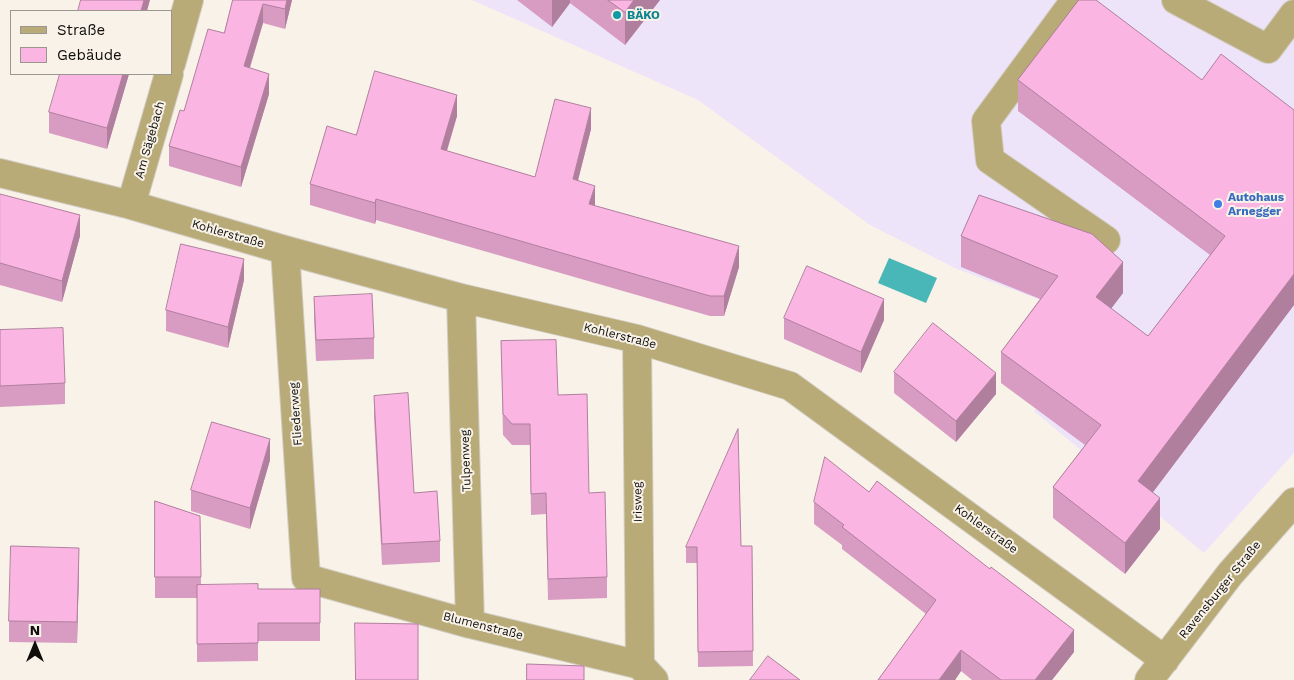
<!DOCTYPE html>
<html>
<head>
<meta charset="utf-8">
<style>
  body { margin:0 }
  #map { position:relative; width:1294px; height:680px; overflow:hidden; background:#f8f2e8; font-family:"Work Sans",sans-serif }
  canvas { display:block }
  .legend { position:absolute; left:10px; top:10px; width:162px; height:65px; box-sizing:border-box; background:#f8f2e8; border:1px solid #9b9790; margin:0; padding:6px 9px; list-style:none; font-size:15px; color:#100e0b }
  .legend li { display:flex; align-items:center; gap:10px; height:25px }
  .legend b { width:25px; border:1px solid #9b9790 }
  .north { position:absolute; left:10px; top:620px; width:50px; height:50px; -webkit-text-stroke:4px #f8f2e8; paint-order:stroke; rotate:0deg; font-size:14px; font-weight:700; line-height:20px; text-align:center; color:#100e0b }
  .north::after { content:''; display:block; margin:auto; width:18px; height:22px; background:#100e0b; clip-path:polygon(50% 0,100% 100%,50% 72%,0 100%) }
</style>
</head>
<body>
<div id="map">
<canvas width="1294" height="680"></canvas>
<ul class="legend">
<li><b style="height:6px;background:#b9ab77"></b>Straße</li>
<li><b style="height:14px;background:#fbb5e2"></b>Gebäude</li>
</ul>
<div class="north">N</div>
</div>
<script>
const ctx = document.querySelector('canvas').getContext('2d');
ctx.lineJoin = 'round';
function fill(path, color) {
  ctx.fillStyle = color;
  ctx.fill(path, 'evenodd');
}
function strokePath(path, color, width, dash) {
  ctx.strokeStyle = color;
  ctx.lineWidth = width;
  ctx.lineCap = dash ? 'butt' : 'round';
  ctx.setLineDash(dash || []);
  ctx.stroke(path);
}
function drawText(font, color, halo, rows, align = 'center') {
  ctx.font = font + ' "Work Sans",sans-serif';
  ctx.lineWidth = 4;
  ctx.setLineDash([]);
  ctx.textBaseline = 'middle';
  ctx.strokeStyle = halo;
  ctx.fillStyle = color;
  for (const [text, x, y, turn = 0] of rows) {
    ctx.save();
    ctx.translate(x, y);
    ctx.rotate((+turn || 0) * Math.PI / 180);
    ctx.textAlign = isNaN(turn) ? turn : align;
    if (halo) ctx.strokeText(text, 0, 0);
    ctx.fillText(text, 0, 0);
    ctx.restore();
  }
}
fill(new Path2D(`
  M472 0H1294V453L1204 553 1034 411 1100 322 957 269 870 225 698 100Z`), '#ede4fa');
fill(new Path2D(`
  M889 258 937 278 926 303 878 283Z`), '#49b6b7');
const minor = new Path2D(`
  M1079 0 1070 7 986 121 990 160 1106 240
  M1176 0 1268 49 1294 14
  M171 64 189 0
  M0 173 131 205 285 250 461 298 637 339 790 386 1165 660
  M131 205 169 74
  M285 250 306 578 470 624 640 665 654 680
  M461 298 470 624
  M637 339 640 665
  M1149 680 1230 574 1294 502`);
strokePath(minor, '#d3cec5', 30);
strokePath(minor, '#b9ab77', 28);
fill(new Path2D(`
  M233 0H292L285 29 263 23 250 68 269 94 241 187 169 166V146L184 111 224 33Z
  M517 0H660L625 45 570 3 552 27Z
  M129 74 107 149 49 133V112Z
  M1018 80H1202L1294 110V305L1153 492 1160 529 1125 574 1053 518V487L1085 445 1001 383V352L1040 299 961 267V236L1123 293 1111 309 1148 336 1210 255 1018 111Z
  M457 116 447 151 535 177 591 129 578 180 595 206 739 267 724 316H710L376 220 375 224 310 205V184L356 135Z
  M0 194 80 236 62 302 0 285Z
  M244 280 228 348 166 331V310Z
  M314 297 374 338V359L316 361 314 318Z
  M784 318 884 320 861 373 784 339Z
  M0 330 65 383V404L0 407Z
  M501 341 558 395 589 493 607 577V598L548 600 546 514 531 515 530 445H512L503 435Z
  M894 372 996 394 956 442 894 393Z
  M374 396 414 493 440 541V562L382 565 374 417Z
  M270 460 250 529 191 511V490Z
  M869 492 1074 652 1052 680H972L961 671 955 680H878L926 614 842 549V545L814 524V502Z
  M155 501 200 516 201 585 258 589H320V641H258V661L197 662V598H155Z
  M752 546 753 666 698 667 697 563H686V547Z
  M79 569 77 643 9 642V621Z`), '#d89cc2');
fill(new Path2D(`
  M144 0H150L147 11H141Z
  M287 0H292L285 29V9Z
  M552 0H570V3L552 27Z
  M634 0H660L625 45V12Z
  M263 4V23L244 86V66Z
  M123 74H129L107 149V128Z
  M269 74V94L241 187V167Z
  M457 95V116L441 170V149Z
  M591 108V129L573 200V179Z
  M595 186V206L589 204Z
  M376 199V220L375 224V203Z
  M80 215V236L62 302V281Z
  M739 246V267L724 316V296Z
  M244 259V280L228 348V327Z
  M1123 262V293L1096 328V297Z
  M1294 274V305L1138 512V481Z
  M884 299V320L861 373V352Z
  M996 373V394L956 442V421Z
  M270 439V460L250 529V508Z
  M1160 498V529L1125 574V543Z
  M79 548V569L77 643V622Z
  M1074 630V652L1052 680H1035Z
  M961 650V671L955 680H939Z`), '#b07f9e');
const building = new Path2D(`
  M81 0H144L141 11H78Z
  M233 0H287L285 9 263 4 244 66 269 74 241 167 169 146 180 110 184 111 208 29 224 33Z
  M608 0H634L625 12Z
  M1079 0H1096L1202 80 1221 54 1294 110V274L1138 481 1160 498 1125 543 1053 487 1101 425 1001 352 1058 276 961 236 979 195 1092 234 1123 262 1096 297 1148 336 1225 236 1018 80Z
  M375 71 457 95 441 149 535 177 555 99 591 108 573 179 595 186 589 204 739 246 724 296H710L376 199 375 203 310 184 327 126 356 135Z
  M60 74H123L107 128 49 112Z
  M0 194 80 215 62 281 0 263Z
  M181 244 244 259 228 327 166 310Z
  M807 266 884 299 861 352 784 318Z
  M372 294 374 338 316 340 314 297Z
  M933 323 996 373 956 421 894 372Z
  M63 328 65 383 0 386V330Z
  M556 340 558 395 587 394 589 493 605 492 607 577 548 579 546 493 531 494 530 424H512L503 414 501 341Z
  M408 393 414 493 437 491 440 541 382 544 374 396Z
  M212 422 270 439 250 508 191 490Z
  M738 429 741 546H752L753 651 698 652 697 547H686Z
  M825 457 869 492 877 481 990 569 991 567 1074 630 1035 680H1001L961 650 939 680H878L936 600 842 527 844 525 814 502Z
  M155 501 200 516 201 577H155Z
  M11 546 79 548 77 622 9 621Z
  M258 584V589H320V623H258V643L197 644V585Z
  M355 623 418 624V680H356Z
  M768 656 800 680H750Z
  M527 664 584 666V680H527Z`);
fill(building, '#fbb5e2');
strokePath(building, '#b07f9e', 1);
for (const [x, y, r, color] of [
  [617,15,5,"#0f9aa8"],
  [1218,204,5,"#3f7fe0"]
]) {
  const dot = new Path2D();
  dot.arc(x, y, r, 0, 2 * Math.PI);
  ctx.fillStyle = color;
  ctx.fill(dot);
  strokePath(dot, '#f8f2e8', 2);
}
drawText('bold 12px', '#0d838f', '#f8f2e8', [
  ["BÄKO",627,15]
], 'left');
drawText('12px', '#100e0b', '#f8f2e8', [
  ["Am Sägebach",150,140,-74],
  ["Kohlerstraße",228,234,16],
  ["Kohlerstraße",620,336,14],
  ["Fliederweg",296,414,-94],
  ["Tulpenweg",466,461,-92],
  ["Irisweg",638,502,-91],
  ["Kohlerstraße",986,529,36],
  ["Ravensburger Straße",1220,590,-51],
  ["Blumenstraße",483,626,14]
]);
drawText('bold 12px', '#366cbe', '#f8f2e8', [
  ["Autohaus",1228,197],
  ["Arnegger",1228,211]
], 'left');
</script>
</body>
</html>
